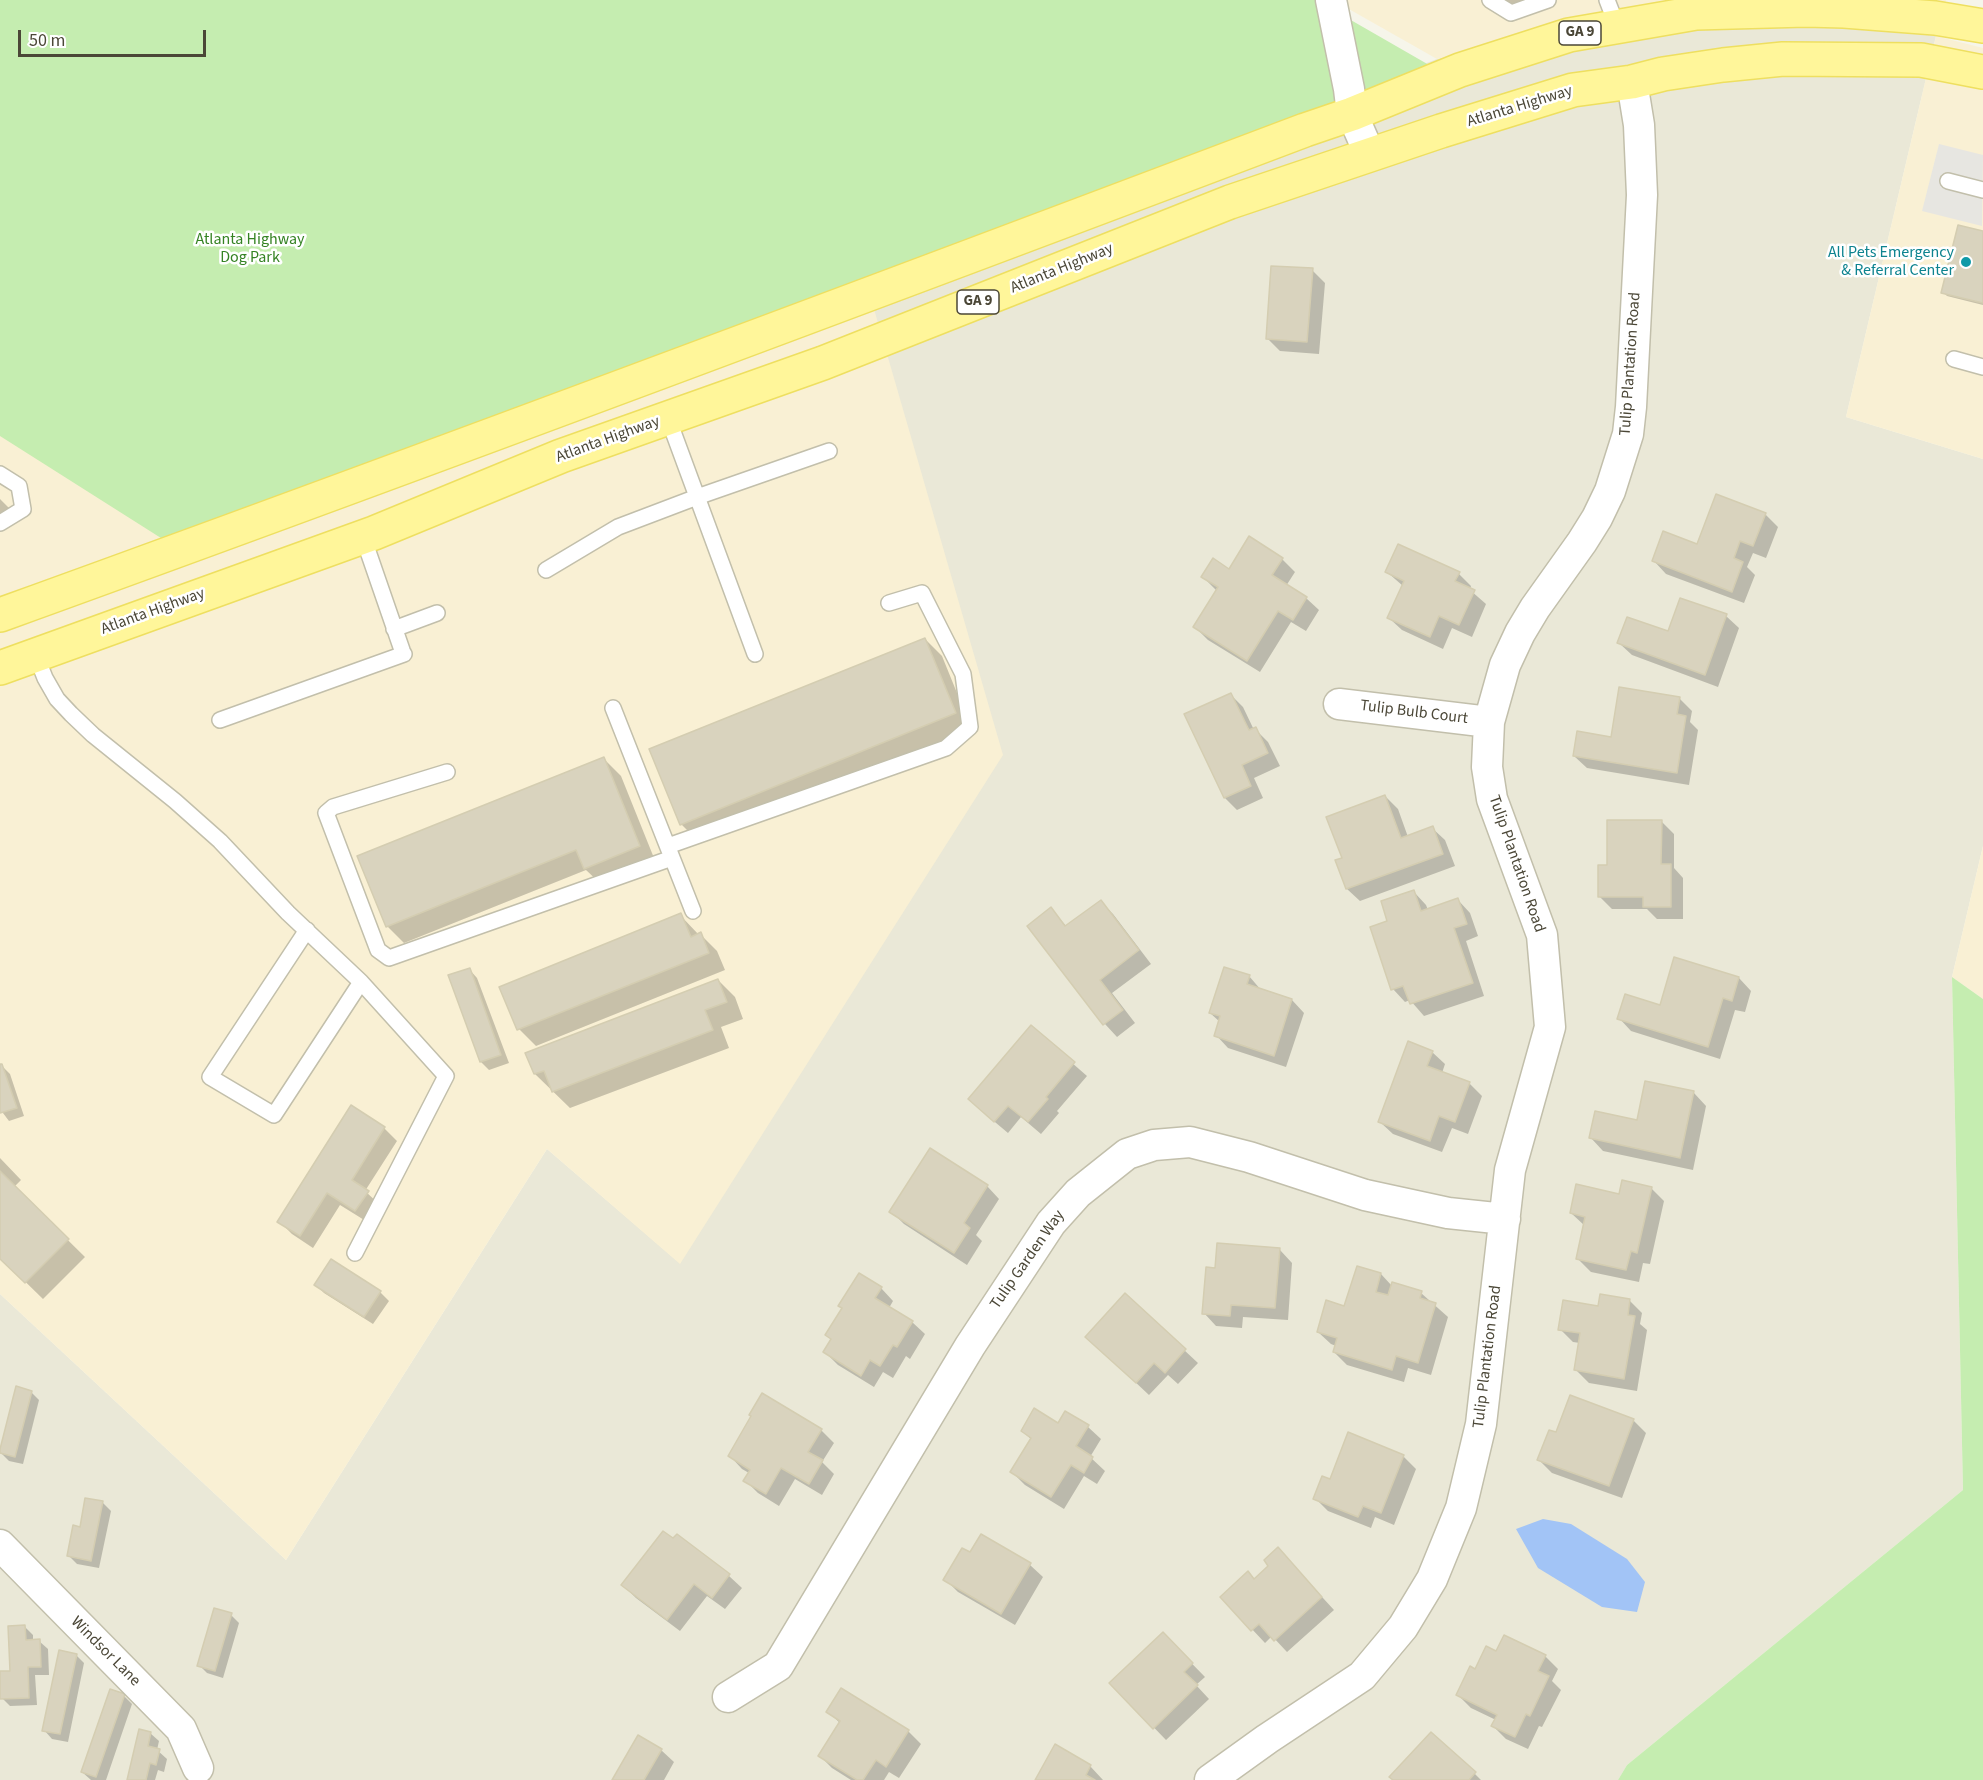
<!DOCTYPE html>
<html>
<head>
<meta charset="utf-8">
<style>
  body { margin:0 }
  #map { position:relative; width:1983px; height:1780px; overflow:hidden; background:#f6f5ea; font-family:"Source Sans 3",sans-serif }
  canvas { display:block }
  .scale { position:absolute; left:18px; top:30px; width:188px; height:27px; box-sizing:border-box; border:3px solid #4b4737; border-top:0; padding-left:8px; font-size:18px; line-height:21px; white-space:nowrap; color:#4b4737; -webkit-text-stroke:4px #fff; paint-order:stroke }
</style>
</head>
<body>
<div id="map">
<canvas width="1983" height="1780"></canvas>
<div class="scale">50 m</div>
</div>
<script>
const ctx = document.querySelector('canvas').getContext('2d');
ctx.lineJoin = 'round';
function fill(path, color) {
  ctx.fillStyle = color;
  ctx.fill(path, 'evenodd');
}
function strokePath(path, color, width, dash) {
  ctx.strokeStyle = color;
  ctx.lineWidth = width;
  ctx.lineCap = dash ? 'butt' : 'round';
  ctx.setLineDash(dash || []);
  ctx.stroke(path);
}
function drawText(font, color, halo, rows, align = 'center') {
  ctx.font = font + ' "Source Sans 3",sans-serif';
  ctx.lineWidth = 5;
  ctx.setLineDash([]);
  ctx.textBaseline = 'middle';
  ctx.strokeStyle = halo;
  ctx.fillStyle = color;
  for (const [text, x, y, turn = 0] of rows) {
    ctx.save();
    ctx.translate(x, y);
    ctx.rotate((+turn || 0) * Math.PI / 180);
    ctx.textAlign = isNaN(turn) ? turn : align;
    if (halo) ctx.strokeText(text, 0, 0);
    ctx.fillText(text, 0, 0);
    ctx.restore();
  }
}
fill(new Path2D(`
  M1841 0 1936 36 1846 417 1983 459V846L1952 977 1963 1490 1627 1765 1618 1780H0V1294L286 1560 547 1149 680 1263 865 278 1437 59 1644 6Z`), '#eae8d7');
fill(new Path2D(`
  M1333 0H1683L1644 6 1437 59Z
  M1841 0H1946L1936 36 1983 48V459L1846 417 1936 36Z
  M865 278 1003 755 680 1264 547 1149 286 1560 0 1294V421Z
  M1983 846V999L1952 977Z`), '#f9f0d4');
fill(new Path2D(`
  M0 0H1316L1436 69 172 545 0 436Z
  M1952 977 1983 999V1780H1618L1627 1765 1963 1490Z`), '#c5edb0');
fill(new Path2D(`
  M1939 144 1983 155 1982 226 1922 211Z`), '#e7e6e1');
fill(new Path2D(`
  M1543 1519 1571 1524 1627 1559 1645 1582 1637 1612 1602 1607 1538 1568 1516 1529Z`), '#a2c4f6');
fill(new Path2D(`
  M1500 0H1530L1522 13Z
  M1983 232V305L1947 296 1943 292Z
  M1312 270 1325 283 1319 354 1280 351 1267 338Z
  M0 499 9 508 0 523Z
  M1765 514 1778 527 1766 558 1753 553 1747 567 1755 575 1744 603 1666 574 1654 561 1698 546Z
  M1282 559 1295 572 1286 586 1306 598 1319 610 1306 631 1291 622 1260 672 1208 640 1195 627 1217 591 1203 577Z
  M1387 572 1459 574 1471 586 1470 590 1486 604 1472 637 1452 628 1443 649 1402 630 1389 618 1403 586Z
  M1726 616 1739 628 1718 687 1632 655 1619 643 1669 633Z
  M925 639 942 656 972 730 698 841 681 824Z
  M1230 694 1243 707 1254 730 1255 729 1268 742 1280 766 1254 778 1263 798 1237 810 1225 798Z
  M1679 698 1692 711 1690 722 1698 730 1689 785 1587 768 1574 756 1612 739Z
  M604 759 621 776 656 863 602 885 586 870 404 943 387 926Z
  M1385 796 1398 809 1408 837 1432 828 1445 840 1455 866 1360 901 1347 889 1337 861 1344 859Z
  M1661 821 1674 834V868L1683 878V919H1657L1647 909H1612L1599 896 1608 866Z
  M1414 892 1426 905 1428 910 1458 900 1470 913 1478 936 1466 941 1484 996 1424 1016 1410 1000 1405 1002 1393 989Z
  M1101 902 1113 914 1151 964 1112 993 1135 1023 1117 1037 1105 1024 1029 926 1051 909 1067 927Z
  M680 915 699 935 700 934 717 951 725 970 536 1046 519 1029Z
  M1675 959 1739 978 1751 991 1745 1012 1735 1010 1720 1059 1631 1031 1619 1018 1661 1007Z
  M469 969 477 978 509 1063 489 1070 481 1062Z
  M1249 976 1261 990 1292 1000 1304 1013 1286 1067 1228 1048 1216 1035 1220 1022 1210 1013Z
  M718 980 735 997 743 1019 721 1027 729 1048 570 1108 535 1074Z
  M1031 1027 1087 1076 1057 1111 1059 1113 1041 1134 1021 1117 1008 1133 983 1112Z
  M1432 1052 1445 1064 1442 1073 1469 1083 1482 1096 1468 1134 1452 1128 1442 1152 1393 1134 1380 1122Z
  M1 1065 10 1074 24 1116 9 1121 0 1109V1066Z
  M1646 1083 1694 1093 1706 1106 1693 1170 1603 1151 1591 1138 1638 1122Z
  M384 1128 397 1141 365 1191 380 1205 369 1223 340 1205 313 1248 292 1234 279 1221Z
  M0 1158 21 1180 14 1187 85 1257 43 1299 0 1257Z
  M987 1186 999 1199 976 1235 982 1241 967 1265 904 1224 891 1211Z
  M1651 1188 1664 1201 1650 1264 1643 1263 1639 1282 1591 1272 1578 1259 1585 1226 1571 1213 1620 1195Z
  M1280 1250 1292 1263 1288 1320 1243 1317 1242 1328 1216 1326 1204 1313 1216 1269Z
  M332 1261 380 1292 389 1301 373 1324 324 1293 316 1285Z
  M1358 1267 1381 1274 1392 1286 1421 1293 1448 1317 1431 1375 1408 1368 1404 1382 1347 1365 1334 1352 1336 1346 1331 1344 1318 1332 1345 1308Z
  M881 1288 893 1301 889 1308 912 1322 925 1334 910 1359 906 1356 893 1378 883 1372 874 1387 838 1365 825 1352 832 1340Z
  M1125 1295 1198 1363 1178 1384 1168 1375 1149 1395 1100 1349Z
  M1629 1300 1642 1313 1640 1324 1647 1330 1637 1391 1589 1383 1576 1370 1580 1343 1573 1342 1560 1329 1599 1308Z
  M31 1392 39 1400 23 1464 9 1461 1 1453Z
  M1633 1420 1646 1433 1622 1498 1552 1473 1539 1460 1557 1434Z
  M1088 1427 1101 1439 1090 1457 1105 1471 1097 1484 1084 1476 1064 1509 1025 1485 1012 1472 1032 1440 1022 1431Z
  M821 1430 834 1443 822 1462 834 1474 822 1495 795 1479 779 1506 758 1493 745 1480 749 1473 742 1469 730 1456Z
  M1403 1456 1416 1469 1394 1525 1375 1517 1371 1528 1328 1511 1315 1498 1331 1481Z
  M87 1500 103 1503 111 1511 99 1568 77 1564 69 1556 81 1529Z
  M677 1536 729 1576 742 1588 725 1609 707 1596 680 1631 636 1598 623 1585Z
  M982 1536 1030 1565 1043 1577 1015 1625 958 1592 945 1579 971 1554Z
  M1290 1562 1334 1610 1287 1652 1272 1636 1265 1643 1222 1597Z
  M231 1615 239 1623 223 1678 207 1673 199 1665Z
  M24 1626 33 1635V1641H39L48 1649 49 1675H35L37 1705 10 1706 2 1698 0 1673H12Z
  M1163 1634 1205 1677 1196 1685 1209 1699 1166 1740 1111 1683Z
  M1497 1653 1545 1656 1558 1669 1552 1681 1561 1690 1542 1727 1539 1726 1528 1749 1506 1739 1493 1726 1496 1720 1471 1708 1458 1695 1476 1671Z
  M76 1655 84 1663 68 1742 52 1739 44 1730Z
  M124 1696 132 1704 106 1780H91L82 1772Z
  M828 1712 908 1731 921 1744 899 1778 889 1772 884 1780H851L832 1768 820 1756 840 1723Z
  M150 1733 159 1741 157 1750 167 1759 164 1772 158 1770 155 1780H128Z
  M1431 1734 1475 1774 1481 1780H1394Z
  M1056 1747 1090 1766 1103 1780H1037Z
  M661 1750 674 1762 664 1780H614Z`), '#0003');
const building = new Path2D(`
  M1958 225 1983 231V303L1941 293Z
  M1271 266 1313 268 1307 342 1266 339Z
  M1716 494 1766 513 1753 546 1740 541 1734 558 1743 562 1732 592 1652 561 1663 531 1697 544Z
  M1249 536 1283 558 1272 575 1307 597 1293 620 1278 611 1247 661 1193 627 1218 587 1201 577 1213 558 1229 569Z
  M1398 544 1460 572 1455 581 1475 590 1459 625 1439 616 1430 637 1387 618 1404 581 1385 572Z
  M1680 598 1727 614 1705 675 1617 643 1627 617 1668 631Z
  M925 638 956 713 680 825 649 749Z
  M1619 687 1680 697 1677 714 1686 716 1677 773 1573 756 1577 731 1611 737Z
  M1231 693 1249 730 1256 727 1268 753 1242 765 1251 786 1224 798 1184 714Z
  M604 757 640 846 584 869 576 850 386 927 357 856Z
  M1385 795 1401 838 1433 826 1443 854 1346 889 1335 860 1342 858 1326 817Z
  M1607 820H1662L1661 864H1671V907H1643V897H1598V865H1607Z
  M1414 890 1421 911 1458 898 1467 924 1454 928 1473 983 1410 1004 1403 986 1391 990 1370 927 1387 921 1381 901Z
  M1101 900 1139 950 1100 980 1123 1010 1103 1025 1027 926 1051 907 1065 926Z
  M681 913 691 937 701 932 709 953 517 1030 499 987Z
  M1674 957 1739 977 1732 1001 1723 998 1708 1047 1617 1019 1625 994 1660 1005Z
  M1224 967 1250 975 1247 984 1292 999 1274 1056 1214 1036 1220 1016 1209 1013Z
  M470 968 501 1055 480 1062 448 975Z
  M718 979 727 1002 705 1010 713 1030 552 1092 544 1071 534 1074 525 1053Z
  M1031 1025 1075 1062 1046 1097 1048 1099 1028 1122 1008 1106 994 1122 968 1099Z
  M1408 1041 1433 1051 1427 1066 1470 1082 1455 1122 1439 1116 1430 1141 1378 1122Z
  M0 1064H2L17 1108 0 1113Z
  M1645 1081 1694 1091 1680 1158 1589 1138 1595 1111 1637 1120Z
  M351 1105 385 1127 352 1180 369 1191 355 1211 327 1193 300 1236 277 1222Z
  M930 1148 988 1185 964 1223 970 1228 954 1253 889 1212Z
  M0 1171 69 1239 25 1283 0 1259Z
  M1622 1180 1652 1187 1637 1253 1631 1251 1626 1270 1576 1259 1585 1217 1570 1213 1576 1184 1619 1194Z
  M1217 1243 1280 1248 1275 1308 1231 1305 1230 1316 1202 1314 1206 1267 1215 1268Z
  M331 1259 381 1291 364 1317 314 1285Z
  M1357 1266 1381 1273 1376 1292 1388 1295 1392 1282 1422 1291 1420 1298 1436 1303 1418 1363 1396 1356 1392 1370 1333 1352 1337 1338 1317 1332 1326 1300 1344 1306Z
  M859 1273 882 1287 875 1298 913 1321 897 1347 893 1345 880 1366 870 1360 861 1376 823 1352 831 1339 825 1335 842 1308 838 1306Z
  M1125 1293 1186 1349 1165 1373 1154 1363 1136 1383 1085 1337Z
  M1600 1294 1630 1299 1628 1315 1635 1316 1624 1379 1574 1370 1580 1333 1558 1330 1563 1300 1598 1306Z
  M16 1386 32 1391 15 1457 0 1453V1449Z
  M762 1393 822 1429 808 1452 823 1460 809 1484 781 1468 766 1494 743 1481 750 1470 728 1456 751 1416 749 1415Z
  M1570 1395 1634 1419 1609 1486 1537 1460 1549 1430 1556 1432Z
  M1034 1408 1058 1423 1065 1411 1089 1425 1076 1446 1093 1457 1084 1473 1071 1465 1051 1497 1010 1472 1031 1438 1021 1431Z
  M1348 1432 1404 1455 1381 1513 1363 1506 1358 1517 1313 1499 1322 1476 1330 1479Z
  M85 1498 103 1501 91 1561 67 1556 73 1525 80 1527Z
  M663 1531 673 1538 677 1534 730 1574 712 1598 694 1584 667 1620 621 1585Z
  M981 1534 1031 1563 1001 1614 943 1580 962 1548 970 1552Z
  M1278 1547 1322 1597 1274 1641 1259 1624 1251 1631 1220 1597 1248 1571 1254 1579 1268 1566 1264 1560Z
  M214 1608 232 1613 215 1671 197 1666Z
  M25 1625 26 1640 40 1639 41 1667H28L29 1698 0 1699V1671H10L8 1626Z
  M1163 1632 1193 1663 1184 1672 1198 1685 1153 1729 1109 1683Z
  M1504 1635 1546 1655 1538 1671 1549 1676 1530 1716 1526 1714 1515 1737 1491 1726 1497 1715 1456 1695 1470 1666 1475 1669 1486 1646 1496 1651Z
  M59 1650 77 1654 60 1734 42 1731Z
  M841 1688 909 1730 886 1767 876 1760 863 1780H857L818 1756 840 1721 826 1712Z
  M110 1689 125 1694 96 1777 81 1772Z
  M139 1729 151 1732 148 1746 160 1749 156 1765 150 1763 146 1780H127Z
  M1431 1732 1476 1772 1469 1780H1393L1389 1777Z
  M638 1735 662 1749 644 1780H612Z
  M1055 1744 1091 1765 1086 1775 1095 1780H1035Z`);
fill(building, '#d9d3be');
strokePath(building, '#d4cdb1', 1.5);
const lane = new Path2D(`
  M1490 0 1511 13 1548 0
  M1607 0 1617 26
  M1948 181 1983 190
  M1954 359 1983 367
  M668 418 755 654
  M0 474 19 486 23 509 0 523
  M363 537 402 650
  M546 570 618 527 697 497 829 451
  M394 629 437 613
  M36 655 45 678 57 699 71 714 93 735 175 801 220 841 288 913 361 982 446 1076 355 1253
  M613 708 693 911
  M220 720 404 654
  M447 772 333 807 326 813 378 950 389 958 672 858
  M668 846 946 748 970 727 963 674 922 593 889 603
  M307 930 210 1077 274 1115 361 982`);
const street = new Path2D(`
  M1331 0 1349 89 1352 114 1370 155
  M1339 704 1489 722
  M0 1545 181 1729 198 1768
  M728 1697 778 1666 970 1346 1051 1223 1078 1193 1127 1154 1154 1145 1190 1142 1249 1157 1365 1195 1448 1213 1505 1219
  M1210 1780 1267 1739 1362 1676 1403 1627 1432 1579 1461 1508 1481 1424 1510 1170 1550 1027 1542 935 1492 799 1487 767 1489 722 1505 665 1520 633 1535 608 1582 542 1597 518 1610 491 1628 434 1631 407 1642 195 1639 125 1632 82`);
const primary = new Path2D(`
  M0 615C437 457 871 294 1305 130L1352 114 1460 70 1569 35 1696 13 1806 10 1844 11 1935 18 1983 26
  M0 668 374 533 561 456 823 363 1230 202 1441 131 1573 90 1632 82 1663 74 1723 65 1783 59 1921 60 1983 72`);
strokePath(lane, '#c2bfab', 18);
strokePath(street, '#c2bfab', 33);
strokePath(primary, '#eedf60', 36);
strokePath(lane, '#fff', 15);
strokePath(street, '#fff', 30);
strokePath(primary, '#fff69a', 33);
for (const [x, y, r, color] of [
  [1966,262,6,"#0f9aa8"]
]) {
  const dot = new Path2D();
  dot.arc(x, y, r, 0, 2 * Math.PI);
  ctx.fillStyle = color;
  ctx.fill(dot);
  strokePath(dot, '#fff', 2);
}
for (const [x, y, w] of [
  [1580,33,42],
  [978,302,42]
]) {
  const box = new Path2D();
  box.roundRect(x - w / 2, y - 12, w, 24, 4.5);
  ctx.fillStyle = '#fff';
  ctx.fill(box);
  strokePath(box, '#4b4737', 1.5);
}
drawText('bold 15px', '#4b4737', null, [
  ["GA 9",1580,33],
  ["GA 9",978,302]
]);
drawText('16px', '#4b4737', '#fff', [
  ["Atlanta Highway",1520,107,-17],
  ["Atlanta Highway",1062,269,-22],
  ["Tulip Plantation Road",1631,364,-86],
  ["Atlanta Highway",608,440,-20],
  ["Atlanta Highway",153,612,-20],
  ["Tulip Bulb Court",1414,713,7],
  ["Tulip Plantation Road",1516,864,71],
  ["Tulip Garden Way",1028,1260,-55],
  ["Tulip Plantation Road",1488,1357,-83],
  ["Windsor Lane",105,1652,45]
]);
drawText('16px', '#358324', '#fff', [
  ["Atlanta Highway",250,240],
  ["Dog Park",250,258]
]);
drawText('16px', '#0d838f', '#fff', [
  ["All Pets Emergency",1954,253],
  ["& Referral Center",1954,271]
], 'right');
</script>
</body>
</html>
